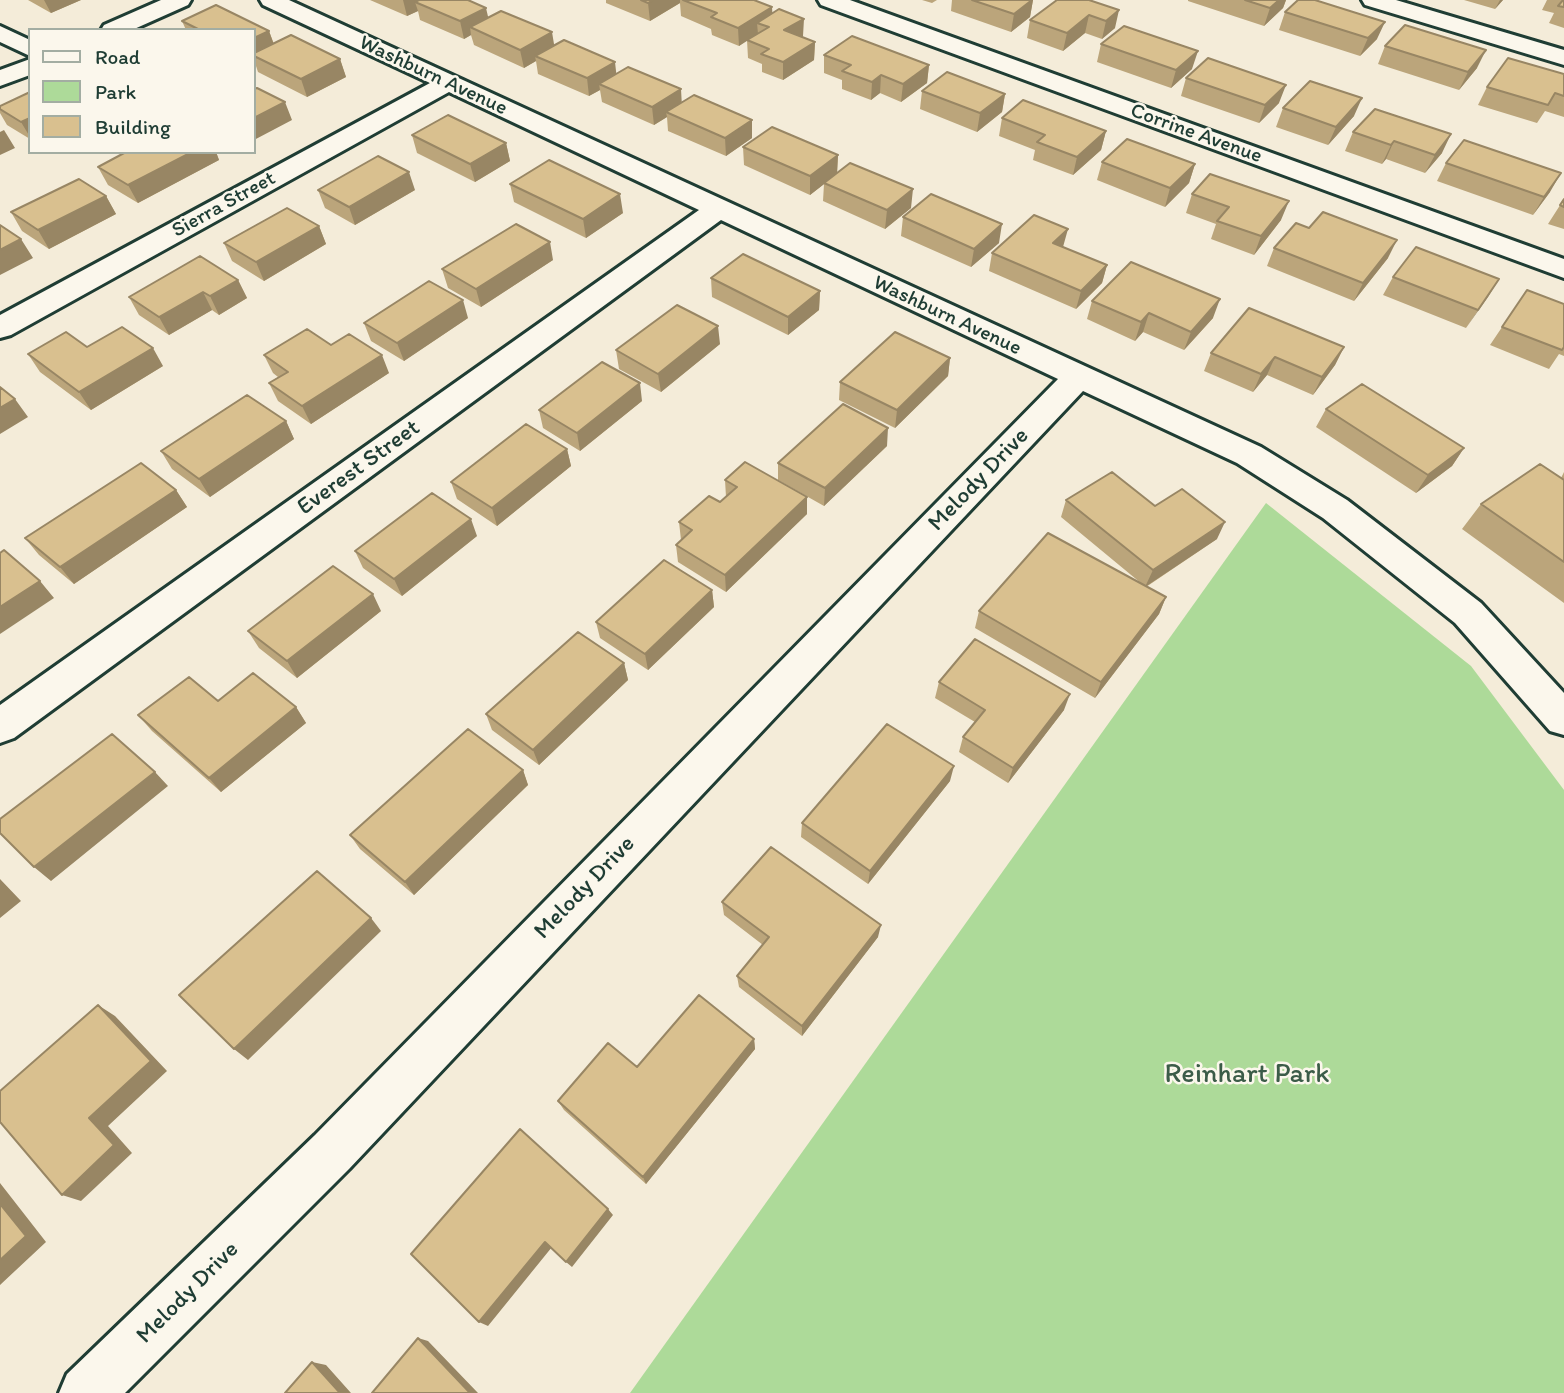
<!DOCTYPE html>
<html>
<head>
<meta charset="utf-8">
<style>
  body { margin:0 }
  #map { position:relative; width:1564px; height:1393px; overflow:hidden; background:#f4ecd9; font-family:Itim,sans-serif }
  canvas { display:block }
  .legend { position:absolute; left:28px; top:28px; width:228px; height:126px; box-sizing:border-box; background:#fbf7ec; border:2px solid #a3ada2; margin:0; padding:9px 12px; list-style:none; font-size:21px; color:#1f3d34 }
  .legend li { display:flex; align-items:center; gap:14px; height:35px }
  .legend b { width:35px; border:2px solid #a3ada2 }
</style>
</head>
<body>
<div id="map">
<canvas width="1564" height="1393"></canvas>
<ul class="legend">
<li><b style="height:9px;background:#fbf7ec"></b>Road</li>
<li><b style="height:19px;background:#adda99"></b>Park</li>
<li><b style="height:19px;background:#d9c08f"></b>Building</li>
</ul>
</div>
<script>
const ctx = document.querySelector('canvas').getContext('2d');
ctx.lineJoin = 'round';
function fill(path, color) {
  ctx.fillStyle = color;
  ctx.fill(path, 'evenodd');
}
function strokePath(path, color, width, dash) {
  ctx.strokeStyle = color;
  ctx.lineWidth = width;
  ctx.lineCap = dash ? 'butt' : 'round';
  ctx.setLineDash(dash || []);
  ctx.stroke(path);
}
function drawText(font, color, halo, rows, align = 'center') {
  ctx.font = font + ' Itim,sans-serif';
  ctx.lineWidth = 5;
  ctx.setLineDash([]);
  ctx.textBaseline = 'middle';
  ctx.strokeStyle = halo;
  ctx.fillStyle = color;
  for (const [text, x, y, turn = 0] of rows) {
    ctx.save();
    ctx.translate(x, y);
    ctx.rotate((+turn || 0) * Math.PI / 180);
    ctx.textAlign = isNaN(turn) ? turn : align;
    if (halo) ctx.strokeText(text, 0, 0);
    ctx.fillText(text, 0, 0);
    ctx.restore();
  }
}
fill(new Path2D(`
  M1266 503 1471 666 1564 790V1393H630Z`), '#adda99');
const street = new Path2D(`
  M161 0H191L188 5 132 30H101L104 25Z
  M260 0H289L1261 447 1347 500 1481 603 1564 693V735L1550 731 1455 623 1323 518 1237 463 1083 391 349 1169 125 1393H59L67 1374 315 1135 1058 379 721 220 14 738 0 743V705L699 210 449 92 11 335 0 338V315L430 83 263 5Z
  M818 0H850L1564 259V278L821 5Z
  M1362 0H1396L1564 50V65L1365 5Z
  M0 26 30 40V56L0 42Z
  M30 59V75L0 86V70Z`);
strokePath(street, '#1f3d34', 6);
fill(street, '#fbf7ec');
fill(new Path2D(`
  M28 0H81L51 13Z
  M370 0H468L488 18 554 45 682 103 752 120V138L726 156 668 131 667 117 654 125 602 102 600 90 589 96 538 74 536 61 524 68 474 45 471 35 464 39 420 20 418 11 407 16Z
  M606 0H754L772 7V13L803 36 802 37 815 42 814 60 783 80 762 72V64L748 58 747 40 739 46 712 35 711 29 681 16 680 3 650 21 606 3Z
  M922 0H937L932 3Z
  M952 0H1033L1030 17 1011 32 951 11Z
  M1089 0 1115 28 1102 39 1085 33 1063 51 1027 38 1030 20Z
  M1188 0H1286L1283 8 1264 26 1188 1Z
  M1464 0H1503L1495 9Z
  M1547 0H1564V28L1549 23 1554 13 1542 10Z
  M216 5 269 31 274 44 291 35 340 59 346 77 307 97 258 72 254 60V30H186L182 21Z
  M1285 12 1377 39 1360 56 1279 30Z
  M1101 44 1192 69 1171 88 1097 62Z
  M1385 46 1477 68 1459 90 1378 64Z
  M824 55 929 65 927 83 901 102 880 93 871 100 842 89V80L824 73Z
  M1564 74V117L1545 111 1537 123 1478 105 1487 87Z
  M1186 78 1279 103 1259 123 1181 96Z
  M922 91 1005 94 1002 112 977 132 920 109Z
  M30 92V139L7 125 0 113V106Z
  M1283 108 1354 116 1328 145 1276 127Z
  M1375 109 1442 153 1425 173 1386 159 1382 164 1345 151 1353 132Z
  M1002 118 1106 131 1101 150 1073 175 1033 160 1035 150 999 136Z
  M412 135 506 143 510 161 475 182 417 153Z
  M743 147 838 155 837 173 911 208 885 229 823 201 824 184 810 195 744 165Z
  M126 152H216L219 160 138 203 108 185 98 167Z
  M1102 162 1195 164 1189 183 1165 207 1097 180Z
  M1446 163 1550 192 1533 215 1437 181Z
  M510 184 623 213 586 238 514 202Z
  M318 190H415L355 225 325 208Z
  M1192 194 1281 220 1254 255 1211 239 1216 224 1186 213Z
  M106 196 116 214 49 249 22 231 11 212Z
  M1564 199V229L1548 224Z
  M903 217 999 243 971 267 901 236Z
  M319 226 326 244 264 281 232 261 224 243Z
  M1309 228 1388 258 1354 301 1267 266 1274 248Z
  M992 253 1107 265 1102 283 1076 309 989 271Z
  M553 260 481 307 448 288 442 269Z
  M1393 277 1499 279 1466 328 1383 295Z
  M711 278 820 291 819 310 788 335 712 297Z
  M238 280 247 298 219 315 212 310 169 335 139 315 129 297Z
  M1527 290 1564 304V356L1559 354 1549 369 1490 345Z
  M1092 301 1213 318 1184 350 1143 332 1135 341 1087 319Z
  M468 318 404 361 371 341 364 323Z
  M720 344 661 392 619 369 616 350Z
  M331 345 389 373 311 424 278 401 269 383 278 377 273 373 264 355Z
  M87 347 163 366 91 410 40 372 28 354Z
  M1344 347 1335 365 1313 395 1267 375 1253 392 1204 371 1211 353Z
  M950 358 948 376 895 428 839 400 840 382Z
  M642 401 580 451 543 428 539 410Z
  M1326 409 1464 448 1452 466 1416 493 1316 427Z
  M286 421 294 439 210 497 172 469 161 451Z
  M887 446 824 506 778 480V463Z
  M567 449 571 466 497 526 457 499 451 482Z
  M1564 472V603L1462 529 1481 504 1561 478Z
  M725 480 807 497V514L726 592 678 562 676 545 681 540 679 522 720 502 726 497Z
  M176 490 187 507 74 584 39 555 25 538Z
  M1066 500 1155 506 1217 539 1146 587 1166 597 1159 614 1095 698 975 628 979 611 1142 584 1061 517Z
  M477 536 402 596 363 568 355 551Z
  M712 590 714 607 648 670 600 638 596 622Z
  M381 611 297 678 259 648 248 631Z
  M624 663 628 680 539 765 492 730 486 714Z
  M939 682 1064 710 1008 783 959 752 963 737 975 722 935 698Z
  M218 701 296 707 306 723 221 792 152 731 138 715Z
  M523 770 528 785 414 895 360 849 350 835Z
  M950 781 868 884 801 837 802 823Z
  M722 902 878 937 802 1036 739 987 737 976 763 945 724 915Z
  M754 1039 755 1049 646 1184 564 1110 558 1101Z`), '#bba57b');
fill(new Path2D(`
  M44 0H81L51 13Z
  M403 0H437L415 2 418 11 407 16Z
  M653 0H680V3L650 21 648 3Z
  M1032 0H1033L1030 17 1011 32 1014 14Z
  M1279 0H1286L1283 8 1264 26 1270 8Z
  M1500 0H1503L1495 9Z
  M772 7 773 24 757 23 758 34 739 46 738 28Z
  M486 8 490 25 470 27 471 35 464 39 460 21Z
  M1119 10 1115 28 1102 39 1106 21Z
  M1089 15 1085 33 1063 51 1067 33Z
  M804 19 803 36 784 48V30Z
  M1385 22 1377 39 1360 56 1368 38Z
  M269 31 275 48 254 56V38Z
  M552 32 555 50 535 56 536 61 524 68 520 50Z
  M815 42 814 60 783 80V62Z
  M1486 50 1477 68 1459 90 1468 72Z
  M1198 51 1192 69 1171 88 1176 70Z
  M340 59 346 77 307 97 301 79Z
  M615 62 617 80 599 84 600 90 589 96 587 78Z
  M929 65 927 83 901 102 903 84Z
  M881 75 880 93 871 100 872 82Z
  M1286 85 1279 103 1259 123 1265 105Z
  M681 89 682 107 666 112 667 117 654 125 652 107Z
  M1005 94 1002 112 977 132 980 113Z
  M1362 98 1354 116 1328 145 1336 127Z
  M285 102 292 120 254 140V118Z
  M30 118V137L21 122Z
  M752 120V138L726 156 725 138Z
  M4 130 15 148 0 155V132Z
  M1106 131 1101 150 1073 175 1077 157Z
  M1451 134 1442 153 1425 173 1435 155Z
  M1394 141 1386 159 1382 164 1391 145Z
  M506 143 510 161 475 182 470 164Z
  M192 152H216L219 160 138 203 128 185Z
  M838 155 837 174 810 195V176Z
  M1195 164 1189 183 1165 207 1170 188Z
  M409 172 415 190 355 225 349 207Z
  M1561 173 1550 192 1533 215 1544 197Z
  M913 189 911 208 885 229 887 210Z
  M620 194 623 213 586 238 583 219Z
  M106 196 116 214 49 249 38 230Z
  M1289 201 1281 220 1254 255 1261 236Z
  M1002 224 999 243 971 267 974 249Z
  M319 226 326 244 264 281 256 262Z
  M1068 229 1063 247 1053 243Z
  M21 239 33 258 0 275V250Z
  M1397 240 1388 258 1354 301 1363 283Z
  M550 242 553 260 481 307 476 289Z
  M1107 265 1102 283 1076 309 1081 291Z
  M1499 279 1488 297 1466 328 1478 310Z
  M238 280 247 298 219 315 210 296Z
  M820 291 819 310 788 335V317Z
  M203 292 212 310 169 335 159 317Z
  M1220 299 1213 318 1184 350 1191 332Z
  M463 300 468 318 404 361 397 343Z
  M1149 313 1143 332 1135 341 1141 322Z
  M718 326 720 344 661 392 658 374Z
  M1344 347 1335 365 1313 395 1322 377Z
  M153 348 163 366 91 410 79 392Z
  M382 355 389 373 311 424 302 406Z
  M1275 357 1267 375 1253 392 1261 374Z
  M950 358 948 376 895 428 897 410Z
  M640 383 642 401 580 451 577 433Z
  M15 399 28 417 0 434V408Z
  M286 421 294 439 210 497 199 479Z
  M888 428 887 446 824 506 825 488Z
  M1464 448 1452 466 1416 493 1428 475Z
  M567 449 571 466 497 526 492 508Z
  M176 490 187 507 74 584 60 567Z
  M807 497V514L726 592 725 575Z
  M471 519 477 536 402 596 394 579Z
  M1225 522 1217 539 1145 587 1153 570Z
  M40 581 54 598 0 634V607Z
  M712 590 714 607 648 670 645 654Z
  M373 594 381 611 297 678 287 661Z
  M1166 597 1159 614 1095 698 1101 682Z
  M624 663 628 680 539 765 533 750Z
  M1070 694 1064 710 1008 783 1013 768Z
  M296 707 306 723 221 792 209 778Z
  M954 766 950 781 868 884 870 871Z
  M523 770 528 785 414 895 405 882Z
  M155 772 168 786 51 881 34 867Z
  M0 879 21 901 0 918Z
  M371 918 381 931 248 1060 234 1049Z
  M881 925 878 937 802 1036V1026Z
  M98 1005 115 1016 167 1071 108 1126 132 1153 81 1201 62 1195 89 1118Z
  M754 1039 755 1049 646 1184 643 1177Z
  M0 1183 46 1242 0 1285Z
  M608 1209 613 1215 572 1267 566 1262Z
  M545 1242 552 1247 488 1326 479 1322Z
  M418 1338 428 1341 478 1393H470Z
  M312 1362 326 1365 351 1393H340Z`), '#988664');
const building = new Path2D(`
  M419 0H468L486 8 460 21 415 2Z
  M641 0H653L648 3Z
  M683 0H754L772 7 738 28 711 17 717 13Z
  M972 0H1032L1014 14Z
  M1057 0H1089L1119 10 1106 21 1089 15 1067 33 1030 20Z
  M1245 0H1279L1270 8Z
  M1298 0H1315L1385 22 1368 38 1285 12Z
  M1563 0H1564V7L1558 6Z
  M216 5 269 31 254 38V30H200L182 21Z
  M779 9 804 19 784 30 815 42 783 62 761 54 769 49 747 40 769 27 757 23Z
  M501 11 552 32 520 50 470 27Z
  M1405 25 1486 50 1468 72 1385 46Z
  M1124 26 1198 51 1176 70 1101 44Z
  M291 35 340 59 301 79 254 56V53Z
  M852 36 929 65 903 84 881 75 872 82 842 71 851 65 824 55Z
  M564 40 615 62 587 78 535 56Z
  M1208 58 1286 85 1265 105 1186 78Z
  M1508 58 1564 74V96L1555 93 1548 105 1487 87Z
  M628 67 681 89 652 107 599 84Z
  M947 72 1005 94 980 113 922 91Z
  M1310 81 1362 98 1336 127 1283 108Z
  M257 88 285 102 254 118V89Z
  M30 92V118L21 122 0 109V106Z
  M694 95 752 120 725 138 666 112Z
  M1023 100 1106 131 1077 157 1037 142 1045 135 1002 118Z
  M1375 109 1451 134 1435 155 1394 141 1391 145 1353 132Z
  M448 115 506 143 470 164 412 135Z
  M772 127 838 155 810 176 743 147Z
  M1127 139 1195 164 1170 188 1102 162Z
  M1464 140 1561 173 1544 197 1446 163Z
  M126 152H192L128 185 98 167Z
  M378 156 409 172 349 207 318 190Z
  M549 160 620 194 583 219 510 184Z
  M850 163 913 189 887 210 824 183Z
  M1210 174 1289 201 1261 236 1217 221 1229 207 1192 194Z
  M79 179 106 196 38 230 11 212Z
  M931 194 1002 224 974 249 903 217Z
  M1564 199V207L1560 205Z
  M287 208 319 226 256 262 224 243Z
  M1323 212 1397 240 1363 283 1274 248 1296 223 1309 228Z
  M1034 215 1068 229 1053 243 1107 265 1081 291 992 253Z
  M516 224 550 242 476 289 442 269Z
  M0 225 21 239 0 250Z
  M1416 247 1499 279 1478 310 1393 277Z
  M743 254 820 291 788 317 711 278Z
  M200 256 238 280 210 296 203 292 159 317 129 297Z
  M1131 262 1220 299 1191 332 1149 313 1141 322 1092 301Z
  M429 281 463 300 397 343 364 323Z
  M1527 290 1564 304V347L1562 350 1502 327Z
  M677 305 718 326 658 374 616 350Z
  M1249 308 1344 347 1322 377 1275 357 1261 374 1211 353Z
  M122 327 153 348 79 392 28 354 66 332 87 347Z
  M307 329 331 345 349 334 382 355 302 406 269 383 288 372 264 355Z
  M895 332 950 358 897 410 840 382Z
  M602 362 640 383 577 433 539 410Z
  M1362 384 1464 448 1428 475 1326 409Z
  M0 387 15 399 0 408Z
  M247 395 286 421 199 479 161 451Z
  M843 404 888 428 825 488 778 463Z
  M526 424 567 449 492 508 451 482Z
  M745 462 807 497 725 575 676 545 692 530 679 522 709 496 720 502 737 487 725 480Z
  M141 463 176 490 60 567 25 538Z
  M1540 464 1564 480V562L1481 504Z
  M1112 472 1155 506 1182 489 1225 522 1153 570 1066 500Z
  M432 493 471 519 394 579 355 551Z
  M1048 533 1166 597 1101 682 979 611Z
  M4 550 40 581 0 607V553Z
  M664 560 712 590 645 654 596 622Z
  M333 566 373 594 287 661 248 631Z
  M578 632 624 663 533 750 486 714Z
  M975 639 1070 694 1013 768 963 737 985 710 939 682Z
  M253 673 296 707 209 778 138 715 189 677 218 701Z
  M887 724 954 766 870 871 802 823Z
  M468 729 523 770 405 882 350 835Z
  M112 734 155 772 34 867 0 833V819Z
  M771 847 881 925 802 1026 737 976 769 937 722 902Z
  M317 871 371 918 234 1049 179 995Z
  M699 995 754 1039 643 1177 558 1101 608 1043 637 1067Z
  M98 1005 151 1061 89 1118 114 1145 62 1195 0 1122V1091Z
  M520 1129 608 1209 566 1262 545 1242 479 1322 411 1254Z
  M0 1204 26 1236 0 1260Z
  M418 1338 470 1393H372Z
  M312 1362 340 1393H285Z`);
fill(building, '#d9c08f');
strokePath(building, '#988664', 2);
drawText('21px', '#1f3d34', '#fbf7ec', [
  ["Washburn Avenue",433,76,25],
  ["Corrine Avenue",1196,134,20],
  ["Sierra Street",224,205,-29],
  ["Washburn Avenue",947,316,25]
]);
drawText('24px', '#1f3d34', '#fbf7ec', [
  ["Everest Street",359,468,-36],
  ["Melody Drive",979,480,-46],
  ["Melody Drive",585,888,-46],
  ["Melody Drive",188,1293,-45]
]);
drawText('28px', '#3b5c48', '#fbf7ec', [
  ["Reinhart Park",1247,1075]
]);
</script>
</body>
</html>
